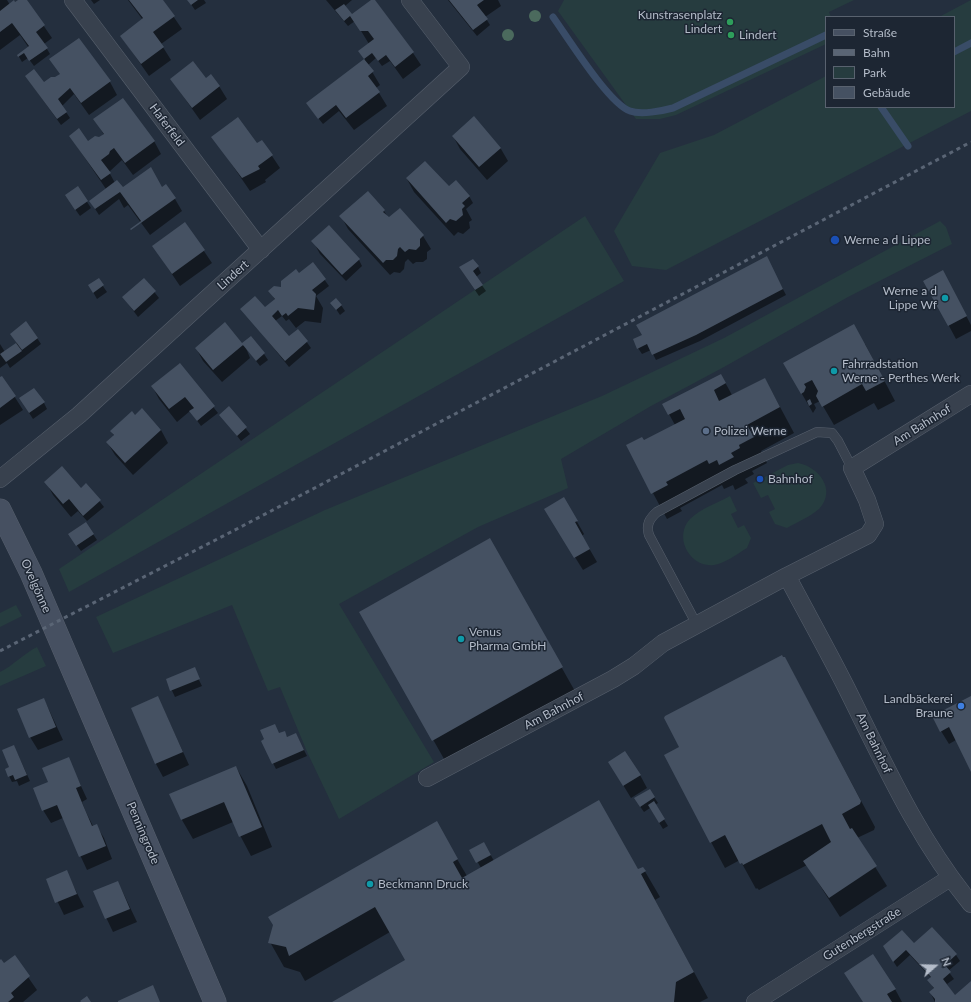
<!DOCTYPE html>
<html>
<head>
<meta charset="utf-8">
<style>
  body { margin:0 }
  #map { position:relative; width:971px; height:1002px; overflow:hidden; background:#242f3e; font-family:Lato,sans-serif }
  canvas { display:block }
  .legend { position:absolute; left:825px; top:16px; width:130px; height:92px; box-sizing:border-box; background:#1d2633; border:1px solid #59626f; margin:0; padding:5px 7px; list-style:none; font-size:12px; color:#b4bcc9 }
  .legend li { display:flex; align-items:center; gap:8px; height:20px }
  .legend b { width:20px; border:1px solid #59626f }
  .north { position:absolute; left:915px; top:946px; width:40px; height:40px; -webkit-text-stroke:3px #1d2633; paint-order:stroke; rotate:70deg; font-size:11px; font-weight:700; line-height:16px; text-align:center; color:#b4bcc9 }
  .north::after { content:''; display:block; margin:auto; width:14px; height:18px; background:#b4bcc9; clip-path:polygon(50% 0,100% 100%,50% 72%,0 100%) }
</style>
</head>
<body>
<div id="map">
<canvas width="971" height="1002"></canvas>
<ul class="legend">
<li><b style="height:5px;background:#465061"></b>Straße</li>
<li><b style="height:5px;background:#5a6575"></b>Bahn</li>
<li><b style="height:11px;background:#263c3f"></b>Park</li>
<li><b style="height:11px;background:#455162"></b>Gebäude</li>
</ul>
<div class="north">N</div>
</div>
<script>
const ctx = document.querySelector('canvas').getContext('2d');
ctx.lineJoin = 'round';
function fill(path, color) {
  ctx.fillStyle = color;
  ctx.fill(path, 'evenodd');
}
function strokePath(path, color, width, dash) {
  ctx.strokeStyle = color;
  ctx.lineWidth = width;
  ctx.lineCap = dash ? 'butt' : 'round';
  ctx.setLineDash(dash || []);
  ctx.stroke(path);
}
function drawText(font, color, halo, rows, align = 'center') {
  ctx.font = font + ' Lato,sans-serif';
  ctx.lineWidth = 3;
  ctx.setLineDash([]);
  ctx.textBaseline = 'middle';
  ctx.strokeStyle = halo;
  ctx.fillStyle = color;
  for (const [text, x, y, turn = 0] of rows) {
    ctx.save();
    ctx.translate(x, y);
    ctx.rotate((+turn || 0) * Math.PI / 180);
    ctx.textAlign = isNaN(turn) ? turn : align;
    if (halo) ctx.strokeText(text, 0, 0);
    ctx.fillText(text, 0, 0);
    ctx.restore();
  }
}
fill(new Path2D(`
  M564 0H854L829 12 831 17H826V44L676 115 660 119H636L558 11Z
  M971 0V111L666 270 632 266 614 231 660 153 714 135 826 76V107H954V17H939Z
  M585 216 624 281 69 592 59 569Z
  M940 221 946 227 952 244 848 297 724 367 651 406 561 459 568 488 478 527 339 604 434 762 339 819 308 754 280 687 268 691 232 605 113 653 96 617 325 510 602 396 724 338Z
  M798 463C819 467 837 490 819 509 810 517 797 522 787 528L775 524 769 512 775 509 768 495 761 498 753 483 788 465Z
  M730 496 737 511 731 514 738 528 744 525 751 538 747 548C737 554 726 563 714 565 690 568 673 537 690 519 701 508 718 503 730 496Z
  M16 605 22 616 0 627V613Z
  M37 647 46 666 0 686V672C14 665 23 654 37 647Z`), '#263c3f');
fill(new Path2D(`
  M0 0H7L10 5 19 0H26L52 38 44 44 50 54 34 66 28 58 22 62 18 55 29 48 20 35 0 50Z
  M91 0H100L94 4Z
  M128 0H162L182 29 161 44 171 60 149 76 121 36 143 20Z
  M188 0H204L206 3 195 10Z
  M326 0H352L345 6 352 16 374 0 413 53 421 65 403 79 390 61 382 66 376 58 368 65 380 85 376 88 387 106 354 130 339 111 323 124 311 109 325 89 365 60 360 51 369 44 355 21 348 26Z
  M448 0H498L501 6 485 17 490 25 477 36Z
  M171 79H206L219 86 227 99 200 120Z
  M30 82H110L117 95 89 115 74 94 62 106 70 118 61 125Z
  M474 118 501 149 508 161 487 180 460 149 453 136Z
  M95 119 154 141 161 154 133 175 122 160 109 172 115 183 123 189 162 188 175 199 182 211 150 235 128 205 124 208 119 199 99 215 90 201 106 189 70 136 88 143 104 135Z
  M213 137 257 144 262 141 280 168 265 180 266 182 250 191Z
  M407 179 454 195 469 196 473 203 466 209 472 220 469 222 470 228 463 234 458 232 454 236 414 192Z
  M78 188 91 208 80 216 70 202Z
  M399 209 423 236 431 249 427 252V259L423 262H416L413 264 408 259 405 262 404 269 400 273 394 272 390 275 348 229 341 216 384 211 389 219Z
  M185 223 212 263 180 286 153 246Z
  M313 241 359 260 362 266 346 281 320 254Z
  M313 264 329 286 316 296 323 308 321 323 305 321 296 328 289 319 286 321 282 316 275 321 289 338 298 330 311 348 289 367 242 309 265 308 275 300 270 291 281 288 302 278Z
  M770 264 786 295 700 341 656 360 651 350 642 354 638 348Z
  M478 267 481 273 476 277 486 291 479 296 460 268Z
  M98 279 107 292 97 299 93 292Z
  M144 279 159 298 138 317 123 297Z
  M925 281 950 285 971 325V331L956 339Z
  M332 303 341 305 345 311 340 315Z
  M37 338 41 344 10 368 7 363 0 368V344L5 352 17 343 15 340Z
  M865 344 895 401 878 410 874 403 834 425 820 401 814 404 816 408 813 413 784 363Z
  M242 345 264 354 268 360 260 366 246 348 250 358 222 382 203 361 196 348Z
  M179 364 218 413 201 426 190 411 177 422 159 399 152 386Z
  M721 375 732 395 765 379 794 433 761 451 767 463 752 471 754 474 745 479 748 483 735 490 733 485 724 489 722 485 680 508 682 511 667 519 627 445 644 442 675 425 664 405Z
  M2 377 23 410 0 425V378Z
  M44 403 47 409 33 419 24 405Z
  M229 407 250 434 241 441 221 415Z
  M135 417 161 430 168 443 133 475 115 455 107 442 114 436 111 431Z
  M46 482 84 493 86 484 104 507 87 521 78 511 71 517 53 495Z
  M564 499 584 534 582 536 597 562 583 570 553 522Z
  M93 534 97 540 81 551 73 540Z
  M489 539 576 693 448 766 361 612Z
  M785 658 875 827 874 830 857 838 887 886 840 917 807 865 759 890 757 888 756 889 740 860 725 868 711 842 681 748Z
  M196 674 202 686 175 697 167 680Z
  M158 697 189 765 163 777 156 764 132 708Z
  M971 697V770L956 740 949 744 941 731Z
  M44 699 63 740 38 750 30 737Z
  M284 732 288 738 296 734 307 756 276 769 273 763Z
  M14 746 30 781 19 786 17 781 12 782 9 776Z
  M68 758 87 799 82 802 86 812 93 826 96 825 104 838 112 859 87 870 63 818 51 823 43 810 49 783Z
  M236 767 247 786 272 847 251 856 233 822 193 839 182 820 171 794Z
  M617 775H640L647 788 631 798Z
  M654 797 658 803 655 805 668 826 663 829 650 808 644 812 639 805Z
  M436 823 467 876 481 868 471 850 484 843 494 861 638 871 643 868 660 897 655 900 708 998 700 1002H334L406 961 390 932 305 981 300 972 284 967 270 942Z
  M66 871 84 907 64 915 47 880Z
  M118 882 137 922 113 932 94 892Z
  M914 945 956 955 960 961 948 971 954 979 947 984 955 997 971 982V1002H935L930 992 934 989 929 980 931 978 910 955 897 967 888 953Z
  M14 957 37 990 23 1002H0V961L4 964Z
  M895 989 902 1002H863Z`), '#0007');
strokePath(new Path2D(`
  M553 17C568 38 609 104 630 111 641 115 662 111 673 108L826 35
  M954 52 971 43
  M881 107 908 146`), '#394c67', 7);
fill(new Path2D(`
  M14 0 15 2 18 0H27L45 25 36 32 48 48 29 61 24 53 18 57 17 55 29 46 12 23 0 32V11Z
  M129 0H163L175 16 153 32 164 47 141 64 120 36 143 18Z
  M187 0H198L191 5Z
  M371 0H375L414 52 395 67 386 55 378 61 372 53 364 59 358 51 374 39 368 31H360L350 16 344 21 335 10 344 4 352 14Z
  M449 0H484L477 5 488 19 473 30Z
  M79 38 111 81 81 103 70 88 58 99 67 112 57 119 25 76 34 69 44 82 51 77H55L60 74 49 59Z
  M364 59 374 71 368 76 380 92 346 118 336 105 318 119 306 103Z
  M193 61 206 78 211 74 220 86 192 108 170 79Z
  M123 98 155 141 125 163 114 148 110 151 109 154 101 160 111 173 101 180 69 136 79 128 88 141 95 136 99 137 104 134 93 119Z
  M474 116 501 148 479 167 452 136Z
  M238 117 257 143 262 140 273 155 258 166 260 169 242 178 211 137Z
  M425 161 449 186 456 180 470 196 462 203 465 206 462 209 463 215 456 221 450 219 446 223 406 178Z
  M151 167 162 187 166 184 176 198 131 230 130 229 141 221 120 192 95 209 89 201 117 180 123 187Z
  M78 186 88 201 75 210 65 195Z
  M368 191 385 210 383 212 389 217 400 208 424 235 420 239V246L416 250 409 249 405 252 400 247 398 249 397 256 393 260H386L383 263 339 216Z
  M185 222 205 250 172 274 152 246Z
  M329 225 360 259 342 275 311 241Z
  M767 256 783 289 696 335 652 355 647 344 637 349 633 339 642 335 636 325Z
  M473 259 479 266 473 271 483 285 475 290 459 267Z
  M313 262 326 279 312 290 316 294 314 310 298 308 288 316 286 313 282 316 278 310 272 316 289 336 298 329 308 341 285 361 240 309 255 296 265 307 275 299 268 291 274 286 281 287V281L296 269 299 273Z
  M943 270 967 316 948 326 923 281Z
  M99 278 104 285 93 293 88 285Z
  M144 278 156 291 134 311 122 297Z
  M336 298 342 305 336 310 330 303Z
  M26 321 38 338 22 350 10 334Z
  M225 322 242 343 251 336 265 353 256 361 243 345 213 370 195 348Z
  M854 324 885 381 866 391 862 384 822 407 816 396 818 391 812 380 804 384 806 387 804 392 801 394 783 363Z
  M16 343 22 351 6 362 0 354Z
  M180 363 215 406 197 421 189 411 194 408 185 397 169 409 151 386Z
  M721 374 726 383 714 390 719 401 765 378 780 407 747 425 754 437 739 445 740 448 731 453 734 457 719 465 717 460 709 464 707 460 666 482 668 485 651 494 626 445 642 437 644 440 685 419 680 409 668 415 662 404Z
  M2 376 16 396 0 408V377Z
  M34 388 45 402 29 413 19 398Z
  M810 399 812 404 809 406 807 401Z
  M229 406 247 427 237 436 219 415Z
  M142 408 161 430 125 463 106 442 114 435 110 431 132 411 135 415Z
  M62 466 81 488 86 483 101 500 83 516 69 499 63 504 44 482Z
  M564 497 578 521 575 522 590 549 574 558 544 509Z
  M86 522 94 534 76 546 68 534Z
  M490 538 563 667 432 741 359 612Z
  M782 655 783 657H785L861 801 860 804 842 814 850 829 852 828 877 866 829 898 803 861 831 842 822 824 743 865 742 863 740 864 725 835 710 843 664 755 679 747 664 718 665 716Z
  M195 667 200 679 170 691 166 679Z
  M158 696 183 752 155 764 131 708Z
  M971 696V772L949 727 940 732 932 716Z
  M44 698 56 727 29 738 17 709Z
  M275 724 279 733 285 731 287 737 296 733 304 750 272 764 261 741 264 739 260 730Z
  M14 745 27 775 15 780 13 775 8 777 5 769 9 767 2 750Z
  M625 751 641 775 623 786 608 762Z
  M69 757 81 786 76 788 83 805 92 826 97 824 106 846 79 857 57 805 42 811 33 788 48 782 42 768Z
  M236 766 262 827 239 837 224 802 181 820 169 794Z
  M650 789 655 797 640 807 634 798Z
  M599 800 638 869 643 867 646 871 641 874 694 972 676 982 674 1002H332L405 960 375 907 289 956 286 947 268 943 273 925 268 917 437 821 458 859 453 862 462 878Z
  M654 801 665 819 659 823 648 805Z
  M484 842 491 855 476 863 469 850Z
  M67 870 77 894 55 903 46 879Z
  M118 881 130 909 105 919 93 891Z
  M932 927 957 954 945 965 951 972 943 979 955 995 971 981V1002H935V999L929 992 934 988 927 980 931 977 906 950 893 962 883 946 902 930 914 943Z
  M873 954 896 989 887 994 892 1002H863L844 973Z
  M15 955 30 976 11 993 14 997 8 1002H0V960L1 959 4 963Z
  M153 985 160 1002H118V1001Z
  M87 996 91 1002H81L80 1001Z`), '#455162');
const service = new Path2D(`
  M697 625 649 535C646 525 649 519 657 512L735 470 817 432 832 433 838 441 852 468`);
const minor = new Path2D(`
  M73 0 261 250
  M0 479 79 415 461 67 410 0
  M787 576C807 614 828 651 847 689 884 763 918 839 971 904
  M427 778 613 679 634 666 663 643 787 576 868 535 875 524 867 500 852 468 971 394
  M755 1002 950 878`);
const secondary = new Path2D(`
  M0 510 31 573 215 1002`);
strokePath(service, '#565f6c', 10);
strokePath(minor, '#565f6c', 18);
strokePath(secondary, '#565f6c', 23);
strokePath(service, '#38414e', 9);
strokePath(minor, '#38414e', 17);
strokePath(secondary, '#465061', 22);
strokePath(new Path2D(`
  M0 651 233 531 971 142`), '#5a6575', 3, [4, 4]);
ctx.fillStyle = '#4b6a5d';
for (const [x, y] of [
  [535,16],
  [508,35]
]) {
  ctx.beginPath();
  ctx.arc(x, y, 6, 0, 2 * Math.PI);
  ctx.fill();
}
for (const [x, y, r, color] of [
  [730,22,4,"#2e9e5b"],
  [731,35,4,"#2e9e5b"],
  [835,240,5,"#1a4fb4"],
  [945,298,4,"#0f9aa8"],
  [834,371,4,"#0f9aa8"],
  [706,431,4,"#5c6f8a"],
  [760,479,4,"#1a4fb4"],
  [461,639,4,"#0f9aa8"],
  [961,706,4,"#3f7fe0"],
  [370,884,4,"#0f9aa8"]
]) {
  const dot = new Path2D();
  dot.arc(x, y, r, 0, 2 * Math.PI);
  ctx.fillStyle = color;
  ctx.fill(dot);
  strokePath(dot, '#1d2633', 1.5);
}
drawText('12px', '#b4bcc9', '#1d2633', [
  ["Kunstrasenplatz",722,15,"right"],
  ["Lindert",722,29,"right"],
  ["Lindert",739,35],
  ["Werne a d Lippe",844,240],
  ["Werne a d",937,291,"right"],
  ["Lippe Wf",937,305,"right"],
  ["Fahrradstation",842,364],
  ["Werne - Perthes Werk",842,378],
  ["Polizei Werne",714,431],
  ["Bahnhof",768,479],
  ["Venus",469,632],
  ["Pharma GmbH",469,646],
  ["Landbäckerei",953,699,"right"],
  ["Braune",953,713,"right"],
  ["Beckmann Druck",378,884]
], 'left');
drawText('12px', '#b4bcc9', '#1d2633', [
  ["Haferfeld",167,125,53],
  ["Lindert",233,275,-42],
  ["Am Bahnhof",922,425,-32],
  ["Ovelgönne",36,586,66],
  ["Am Bahnhof",554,711,-28],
  ["Am Bahnhof",874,743,64],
  ["Penningrode",143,833,67],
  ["Gutenbergstraße",862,934,-32]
]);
</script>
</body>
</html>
